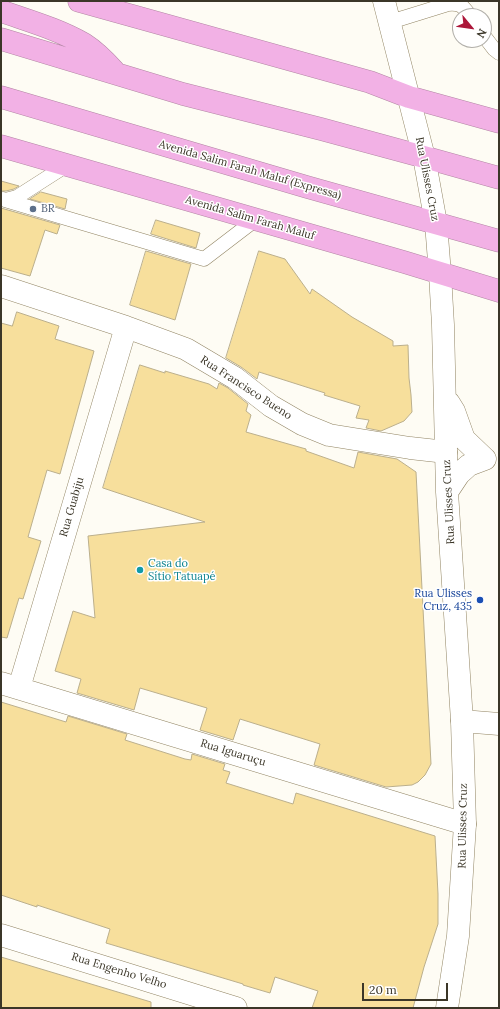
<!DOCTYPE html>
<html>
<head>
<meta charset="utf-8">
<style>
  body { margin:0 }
  #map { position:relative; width:500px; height:1009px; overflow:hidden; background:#fefcf4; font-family:Lora,serif }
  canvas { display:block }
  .frame { position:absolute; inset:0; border:2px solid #3b3628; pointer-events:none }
  .north { position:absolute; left:452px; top:8px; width:40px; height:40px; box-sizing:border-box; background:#fff; border:1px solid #b1afa9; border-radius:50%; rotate:119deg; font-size:11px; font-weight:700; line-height:16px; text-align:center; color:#3b3628 }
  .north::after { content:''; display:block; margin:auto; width:14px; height:18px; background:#ac173a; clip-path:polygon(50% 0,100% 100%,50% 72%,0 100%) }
  .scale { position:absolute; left:362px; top:983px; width:86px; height:18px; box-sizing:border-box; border:2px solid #3b3628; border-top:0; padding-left:5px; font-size:12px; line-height:14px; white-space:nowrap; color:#3b3628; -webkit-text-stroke:3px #fff; paint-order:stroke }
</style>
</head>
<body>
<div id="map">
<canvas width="500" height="1009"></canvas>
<div class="frame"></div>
<div class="north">N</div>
<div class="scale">20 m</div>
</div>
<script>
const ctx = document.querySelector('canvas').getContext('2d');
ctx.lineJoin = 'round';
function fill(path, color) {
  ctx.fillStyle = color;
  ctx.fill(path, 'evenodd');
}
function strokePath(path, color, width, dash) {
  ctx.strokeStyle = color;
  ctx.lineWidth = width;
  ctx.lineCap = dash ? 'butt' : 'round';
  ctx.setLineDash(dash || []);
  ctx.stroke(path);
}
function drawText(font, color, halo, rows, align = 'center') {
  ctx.font = font + ' Lora,serif';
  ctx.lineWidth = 3;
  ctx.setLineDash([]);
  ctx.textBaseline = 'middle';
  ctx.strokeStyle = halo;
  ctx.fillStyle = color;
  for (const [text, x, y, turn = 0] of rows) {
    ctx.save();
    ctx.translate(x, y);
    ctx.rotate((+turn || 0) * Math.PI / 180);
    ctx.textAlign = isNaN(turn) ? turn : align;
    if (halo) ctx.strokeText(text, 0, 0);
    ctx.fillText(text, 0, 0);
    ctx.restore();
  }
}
const building = new Path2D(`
  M1 181 19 186 14 189 6 191H1Z
  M41 192 67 199 65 209 30 199Z
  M1 208 60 225 57 234 45 230 30 276 1 268Z
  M156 220 200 233 196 248 151 234Z
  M146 251 191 264 175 320 130 305Z
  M259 251 285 259 310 294 312 289 352 317 393 341V346L408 345 409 378 411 395 412 412 404 421 381 431 366 428 369 420 356 418 360 406 324 395 325 393 259 372 257 379 241 367 226 358Z
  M17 312 59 326 55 339 94 351 60 474 47 470 28 537 41 541 23 599 19 598 7 638 1 637V323L12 326Z
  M140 365 165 373V371L209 384 217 389 219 383 228 388 248 404 246 411 251 415 246 432 306 449V451L354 468 358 452 397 459 416 472 431 764 425 775 418 782 412 785 386 787 314 765 320 744 240 719 233 740 200 730 207 708 140 688 134 710 77 693 81 679 55 671 73 611 95 618 88 536 205 522 103 488Z
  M1 702 66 722 68 716 127 734 125 740 185 759 191 760 192 754 225 764 223 770 230 772 226 783 293 804 296 793 435 836 438 894V924L424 967 413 1008H312L318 991 275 977 270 993 243 985V984L106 943 110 929 37 905V907L1 895Z
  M1 957 151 1002V1008H1Z`);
fill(building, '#f7df9c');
strokePath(building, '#bbaf8c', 1);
const lane = new Path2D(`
  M390 22 448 4C461 3 463 6 470 16
  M484 36 494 49 499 53
  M3 199 5 200 17 197 67 165
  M5 200 204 259 255 220`);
const street = new Path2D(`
  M1 286 126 327 186 349 235 378 271 406 302 424 329 435 410 448 446 452
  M1 683 465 824
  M19 688 126 327
  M462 721 499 724
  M1 935 236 1008`);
const secondary = new Path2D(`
  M384 1 424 157 436 223 440 274 443 325 447 492 462 721 465 824 458 936 447 1008
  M449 403 454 411 464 439 485 459
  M447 492 459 474 469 465 485 459`);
const highway = new Path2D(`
  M79 1 370 82 409 97 499 122
  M1 11C29 21 58 29 84 44 95 51 105 61 114 71
  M1 39 183 94 321 129 424 157 499 178
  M1 97 307 187 499 241
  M1 146 404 262 499 291`);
strokePath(lane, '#918463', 15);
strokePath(street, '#918463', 23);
strokePath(secondary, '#918463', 23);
strokePath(highway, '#b286a3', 23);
strokePath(lane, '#fff', 14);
strokePath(street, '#fff', 22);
strokePath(secondary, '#fff', 22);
strokePath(highway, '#f2b1e5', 22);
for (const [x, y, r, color] of [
  [33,209,4,"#5c6f8a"],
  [140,570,4,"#0f9aa8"],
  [480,600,4,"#1a4fb4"]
]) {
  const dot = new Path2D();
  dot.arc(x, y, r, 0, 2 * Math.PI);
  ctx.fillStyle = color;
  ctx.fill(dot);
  strokePath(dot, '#fff', 1.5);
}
drawText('11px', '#3b3628', '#fff', [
  ["Avenida Salim Farah Maluf (Expressa)",250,170,16],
  ["Rua Ulisses Cruz",427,179,79],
  ["Avenida Salim Farah Maluf",250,218,16],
  ["Rua Francisco Bueno",246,388,33],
  ["Rua Ulisses Cruz",449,502,-93],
  ["Rua Guabiju",72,507,-74],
  ["Rua Iguaruçu",233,753,17],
  ["Rua Ulisses Cruz",463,826,-89],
  ["Rua Engenho Velho",119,971,17]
]);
drawText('11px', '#4e5e75', '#fff', [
  ["BR",41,209]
], 'left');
drawText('11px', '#0d838f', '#fff', [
  ["Casa do",148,564],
  ["Sítio Tatuapé",148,577]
], 'left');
drawText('11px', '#164399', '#fff', [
  ["Rua Ulisses",472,594],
  ["Cruz, 435",472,607]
], 'right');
</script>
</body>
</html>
